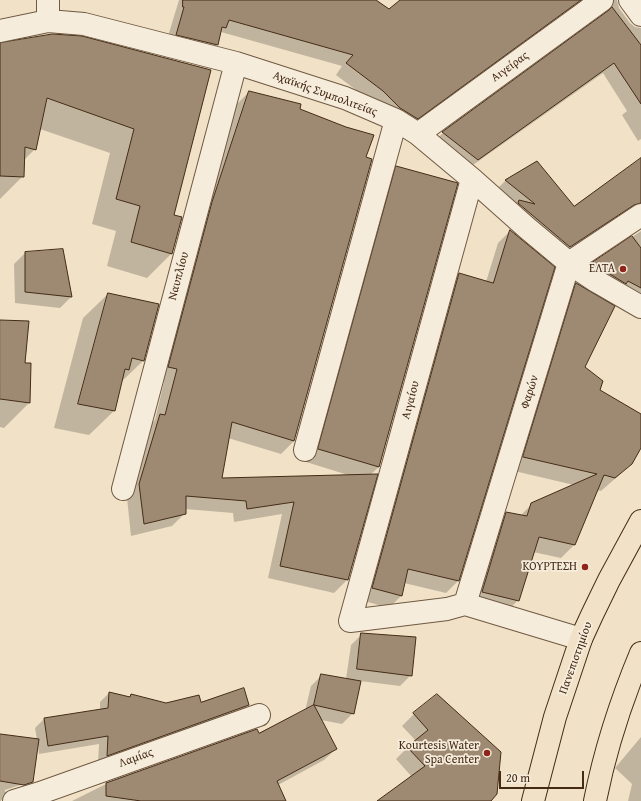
<!DOCTYPE html>
<html>
<head>
<meta charset="utf-8">
<style>
  body { margin:0 }
  #map { position:relative; width:641px; height:801px; overflow:hidden; background:#f1e2c7; font-family:"Gentium Book Plus",serif }
  canvas { display:block }
  .scale { position:absolute; left:499px; top:771px; width:85px; height:18px; box-sizing:border-box; border:2px solid #442b16; border-top:0; padding-left:5px; font-size:12px; line-height:14px; white-space:nowrap; color:#442b16; -webkit-text-stroke:3px #f6ecdb; paint-order:stroke }
</style>
</head>
<body>
<div id="map">
<canvas width="641" height="801"></canvas>
<div class="scale">20 m</div>
</div>
<script>
const ctx = document.querySelector('canvas').getContext('2d');
ctx.lineJoin = 'round';
function fill(path, color) {
  ctx.fillStyle = color;
  ctx.fill(path, 'evenodd');
}
function strokePath(path, color, width, dash) {
  ctx.strokeStyle = color;
  ctx.lineWidth = width;
  ctx.lineCap = dash ? 'butt' : 'round';
  ctx.setLineDash(dash || []);
  ctx.stroke(path);
}
function drawText(font, color, halo, rows, align = 'center') {
  ctx.font = font + ' "Gentium Book Plus",serif';
  ctx.lineWidth = 3.5;
  ctx.setLineDash([]);
  ctx.textBaseline = 'middle';
  ctx.strokeStyle = halo;
  ctx.fillStyle = color;
  for (const [text, x, y, turn = 0] of rows) {
    ctx.save();
    ctx.translate(x, y);
    ctx.rotate((+turn || 0) * Math.PI / 180);
    ctx.textAlign = isNaN(turn) ? turn : align;
    if (halo) ctx.strokeText(text, 0, 0);
    ctx.fillText(text, 0, 0);
    ctx.restore();
  }
}
fill(new Path2D(`
  M179 0H368L389 10 402 0H585L406 130 372 102 336 75 342 66 221 32 220 33 217 45 205 56 165 46Z
  M596 0H617L619 8 630 23 635 27 641 28V139L638 141 622 115 627 111 603 73 466 170 431 144 443 133 602 16 604 11Z
  M0 44 210 70 173 215 181 218 171 254 147 278 107 266 116 231 92 224 110 153 40 129 35 149 23 161V176L0 199Z
  M249 92 298 110 364 158 294 441 281 454 228 438 221 479 348 475 306 462 383 180 397 167 379 467 370 475H376L347 580 334 593 268 578 282 514 234 522 233 513 185 509V513L172 526 131 536 127 498 147 428 155 420 164 382 156 380 200 216 236 105Z
  M537 162 574 207 641 166V218L559 257 495 191 505 181Z
  M510 231 553 268 458 581 446 593 404 583 401 596 389 608 361 600 447 286 459 274 486 282 498 243Z
  M641 231V304L582 274 592 264Z
  M25 253 71 297 60 308 15 303 14 264Z
  M576 284 584 367 599 390 641 415V446L631 463 617 477 601 491 597 490 574 545 561 558 533 552 518 600 505 614 469 605 493 526 507 513 520 516 532 504 574 485 510 470 563 297Z
  M108 294 143 361 120 383 114 411 89 435 54 428 83 318Z
  M0 321 24 363 30 364 29 403 4 428 0 427Z
  M362 634 411 675 400 686 360 681 353 713 342 724 321 720 336 749 324 760 278 785 285 801H72L104 785 257 730 258 734 305 711 311 686 322 675 346 679 351 645Z
  M109 693 129 697 131 695 166 704 201 703 248 705 239 714 98 764 99 744 39 754 38 745 32 782 20 794 1 800V801H0V735L37 740 35 728 44 719 100 711V702ZM23 784V786L5 792V790Z
  M437 696 490 801H379L412 777 396 759 407 748 416 741 402 726 414 714Z
  M641 737V801H628L632 784 615 768Z`), '#0003');
const building = new Path2D(`
  M183 0H376L389 9 400 0H581L418 119 400 108 383 91 346 63 353 55 229 20 226 28 222 27 218 45 176 35 184 7H183Z
  M612 7 641 45V104L614 63 478 160 442 132 609 10Z
  M53 34 82 36 211 70 174 215 182 217 172 254 131 242 140 206 116 199 134 129 47 98 36 150 25 147 24 177 0 176V43Z
  M249 91 301 104 300 109 346 127 374 135 366 157 372 159 294 441 232 422 222 478 378 474 348 580 280 566 294 502 247 509 246 501 186 496V514L144 524 139 484 160 414 165 415 177 369 168 367 212 202Z
  M641 158V203L634 205 570 247 518 203 519 200 535 204 505 180 537 161 574 206Z
  M396 166 458 183 379 467 318 449Z
  M510 230 555 267 459 581 408 569 402 596 372 588 459 273 493 283Z
  M632 236 641 248V288L628 281 626 284 592 263Z
  M63 249 72 297 25 292V252Z
  M576 283 615 306 585 367 603 381 600 390 641 414V448L632 464 615 478 604 475 575 545 539 537 519 601 482 592 506 512 527 516 531 503 597 474 523 457Z
  M108 293 159 304 144 361 132 358 129 370 125 369 115 411 78 404Z
  M0 320 29 321 25 363H31L30 403 0 399Z
  M361 633 416 637 412 676 357 669Z
  M321 674 361 681 354 714 314 705Z
  M244 688 249 705 107 756 108 736 48 746 44 718 108 708 109 692 130 697 131 694 166 703 199 695 201 702Z
  M437 694 501 752 497 794 491 801H377L425 766 407 747 428 730 413 713Z
  M314 705 337 749 277 781 286 801H141L106 796V783L257 729 259 733Z
  M0 734 39 739 33 782 24 785 0 781Z`);
fill(building, '#9e8a72');
strokePath(building, '#442b16', 1);
const minor = new Path2D(`
  M48 0V21
  M630 0 641 15
  M0 31 48 21 84 24 236 63 345 98 396 120 418 134 472 179 527 228 569 263 596 281 641 307
  M418 134 602 0
  M472 179 350 621 447 609 465 604 581 639
  M305 450 396 120
  M123 489 236 63
  M465 604 569 263 641 215
  M14 801 40 793 259 715`);
const major = new Path2D(`
  M533 801 555 717 581 639 592 615 609 580 641 521
  M595 801C605 750 621 701 641 653`);
strokePath(minor, '#6f5942', 24);
strokePath(major, '#442b16', 24);
strokePath(minor, '#f6ecdb', 22);
strokePath(major, '#f1e2c7', 22);
for (const [x, y, r, color] of [
  [623,269,4,"#8f2418"],
  [585,567,4,"#8f2418"],
  [487,753,4,"#8f2418"]
]) {
  const dot = new Path2D();
  dot.arc(x, y, r, 0, 2 * Math.PI);
  ctx.fillStyle = color;
  ctx.fill(dot);
  strokePath(dot, '#f6ecdb', 1.5);
}
drawText('12px', '#442b16', '#f6ecdb', [
  ["Αιγείρας",510,67,-36],
  ["Αχαϊκής Συμπολιτείας",325,94,20],
  ["Ναυπλίου",179,276,-75],
  ["Φαρών",530,392,-73],
  ["Αιγαίου",411,400,-75],
  ["Πανεπιστημίου",576,658,-70],
  ["Λαμίας",136,758,-20]
]);
drawText('12px', '#442b16', '#f6ecdb', [
  ["ΕΛΤΑ",615,269],
  ["ΚΟΥΡΤΕΣΗ",577,567],
  ["Kourtesis Water",479,746],
  ["Spa Center",479,760]
], 'right');
</script>
</body>
</html>
